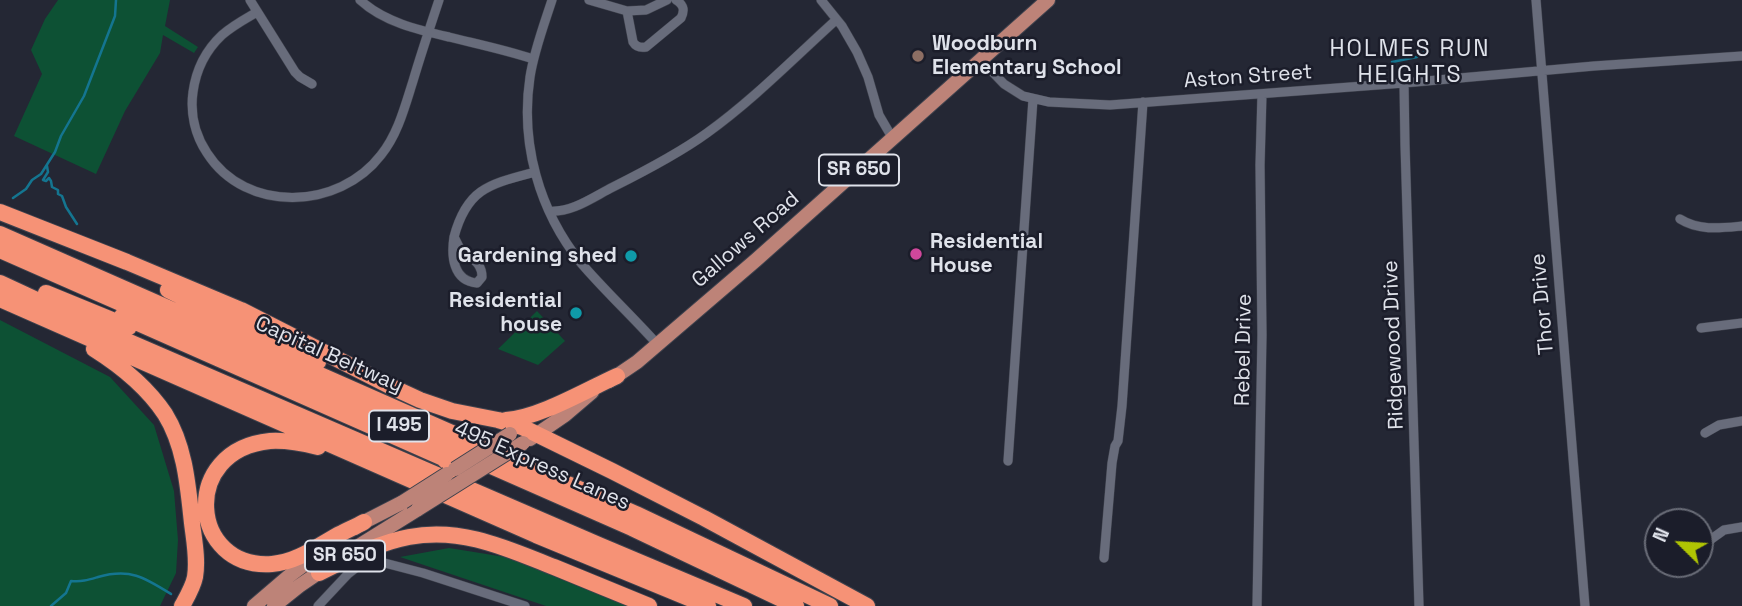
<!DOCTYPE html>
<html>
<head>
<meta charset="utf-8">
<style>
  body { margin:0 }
  #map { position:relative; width:1742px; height:606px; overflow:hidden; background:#242734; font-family:"Space Grotesk",sans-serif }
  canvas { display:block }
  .north { position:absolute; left:1644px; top:508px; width:70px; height:70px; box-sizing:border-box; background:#1b1d2a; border:2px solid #696c77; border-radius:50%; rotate:294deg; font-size:19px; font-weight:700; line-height:28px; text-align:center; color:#dfe2ea }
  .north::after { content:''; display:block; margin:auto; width:24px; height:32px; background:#b0c503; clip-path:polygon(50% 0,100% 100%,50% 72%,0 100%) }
</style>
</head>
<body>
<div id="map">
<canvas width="1742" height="606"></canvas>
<div class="north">N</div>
</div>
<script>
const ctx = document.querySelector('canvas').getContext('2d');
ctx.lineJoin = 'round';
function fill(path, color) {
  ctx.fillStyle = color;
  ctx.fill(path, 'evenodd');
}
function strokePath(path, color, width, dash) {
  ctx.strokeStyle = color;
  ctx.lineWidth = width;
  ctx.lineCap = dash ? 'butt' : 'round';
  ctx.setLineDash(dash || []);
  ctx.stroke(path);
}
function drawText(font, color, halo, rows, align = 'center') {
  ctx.font = font + ' "Space Grotesk",sans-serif';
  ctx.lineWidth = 5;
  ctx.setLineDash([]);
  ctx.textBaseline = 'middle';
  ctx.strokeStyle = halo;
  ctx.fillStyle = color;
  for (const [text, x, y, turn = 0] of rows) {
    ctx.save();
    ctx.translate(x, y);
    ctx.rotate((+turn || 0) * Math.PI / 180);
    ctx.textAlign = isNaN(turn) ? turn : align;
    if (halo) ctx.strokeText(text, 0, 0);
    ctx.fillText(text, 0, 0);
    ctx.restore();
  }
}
fill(new Path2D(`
  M58 0H170L165 26 198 47 194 53 163 35 160 53 125 111 96 174 14 136 42 74 31 50 45 19Z
  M537 311 565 341 538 365 498 349Z
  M0 320 110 377 154 425 174 491 178 540 176 573 160 606H0Z
  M449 548 505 557 650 604 649 606H546L400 557Z`), '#0d5134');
strokePath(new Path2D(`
  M1392 62 1417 57 1426 51
  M47 166 48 172 43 180 46 181 49 178 51 181 52 187 58 190V194L62 196 66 207 77 224
  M13 198 26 189 32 180 41 174 55 152 61 136 84 96 115 16 116 0
  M51 606 66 593 71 581C82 582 88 580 98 577 130 568 144 577 171 594`), '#147590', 2.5);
const minor = new Path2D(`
  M250 0 295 72 300 77 312 84
  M360 0C384 22 418 30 449 37 477 44 506 50 533 59
  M552 0C544 25 534 51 530 77 520 143 539 211 581 263 605 291 633 317 658 345
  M589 0 627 11
  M667 0 646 10 627 11 633 42C636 47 640 48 646 47L681 18C685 10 684 5 676 0
  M821 0 842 26 857 52 868 77 879 115 893 139
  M1536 0 1585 606
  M257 12C245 19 232 26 222 35 206 50 196 70 193 92 190 113 195 135 207 153 246 214 339 210 381 155 398 134 405 106 413 81 421 54 430 27 439 0
  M981 60 1004 84 1023 96 1049 102 1110 105 1404 83 1594 66 1742 56
  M1404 83 1405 145 1419 606
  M549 211C572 213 593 197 613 187 645 171 678 154 707 133 753 100 794 58 836 20
  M1680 219C1699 231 1721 228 1742 226
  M454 237C456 240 458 246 460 248 470 259 482 261 482 277L477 283C453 281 451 256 454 237Z
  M454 237C467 188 490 184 535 172
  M1701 328 1742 323
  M1705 433 1719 425 1742 421
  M1008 461 1033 99
  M1710 540 1724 530 1742 527
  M1104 558 1112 463 1115 446 1118 441 1122 406 1143 102
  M318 606 348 574 357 567 363 564 377 561 423 573 525 606
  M1257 606 1262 335 1260 165 1262 94`);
const primary = new Path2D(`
  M609 381 637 362 756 260 1048 0
  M530 439 565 415 592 392
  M355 528 364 522 403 502
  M349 552 418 509
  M254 606 289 576 324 550
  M274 606 299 586 327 567`);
const motorway = new Path2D(`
  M0 212 127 262 241 310 394 388 420 400 452 411 498 420 522 427 612 471 704 518 867 606
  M0 234 636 514 830 606
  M0 250 632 528 796 606
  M0 283 97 328 599 545 744 606
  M168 290 318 362
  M46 293 129 327
  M0 299 536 535 708 606
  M122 316 443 458 455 469 458 480
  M94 349C121 366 147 387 165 414 185 446 188 486 192 523 194 540 198 559 195 577 193 587 187 597 182 606
  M506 420C539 418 586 390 617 376
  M318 447C302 443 286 440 270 441 179 450 190 570 272 564 296 562 315 548 336 536 345 531 355 527 364 522
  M319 573C348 559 377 543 409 537 462 527 506 548 554 567 586 580 617 593 649 606`);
strokePath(minor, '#3f424d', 10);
strokePath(primary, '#3f424d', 16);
strokePath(motorway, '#3f424d', 18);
strokePath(minor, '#686c7b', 9);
strokePath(primary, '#bd8378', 14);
strokePath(motorway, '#f69276', 16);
const primaryBridge = new Path2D(`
  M455 469 510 434
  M403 502 447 474
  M418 509 523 443`);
strokePath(primaryBridge, '#3f424d', 16, []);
strokePath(primaryBridge, '#bd8378', 14);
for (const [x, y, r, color] of [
  [918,56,7,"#8d6e63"],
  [916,254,7,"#d1479c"],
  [631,256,7,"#0f9aa8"],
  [576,313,7,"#0f9aa8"]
]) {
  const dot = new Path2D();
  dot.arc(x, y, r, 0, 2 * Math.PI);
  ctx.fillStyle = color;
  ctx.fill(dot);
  strokePath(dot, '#1b1d2a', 2.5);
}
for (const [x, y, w] of [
  [859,170,80],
  [399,426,60],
  [345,556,80]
]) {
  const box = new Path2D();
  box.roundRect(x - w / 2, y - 15.5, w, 31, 5);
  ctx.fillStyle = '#1b1d2a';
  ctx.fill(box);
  strokePath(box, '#dfe2ea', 2);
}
drawText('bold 19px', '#dfe2ea', null, [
  ["SR 650",859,170],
  ["I 495",399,426],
  ["SR 650",345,556]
]);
drawText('bold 21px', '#dfe2ea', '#1b1d2a', [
  ["Woodburn",932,44],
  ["Elementary School",932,68],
  ["Residential",930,242],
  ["House",930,266],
  ["Gardening shed",617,256,"right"],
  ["Residential",562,301,"right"],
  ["house",562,325,"right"]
], 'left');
drawText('21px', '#dfe2ea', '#1b1d2a', [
  ["Aston Street",1248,77,-4],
  ["Gallows Road",746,240,-41],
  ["Thor Drive",1543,304,-95],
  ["Ridgewood Drive",1394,345,-92],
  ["Rebel Drive",1244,350,-89],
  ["Capital Beltway",329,355,24],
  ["495 Express Lanes",542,466,24]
]);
ctx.letterSpacing = '2px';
drawText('23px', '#dfe2ea', '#1b1d2a', [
  ["HOLMES RUN",1410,50],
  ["HEIGHTS",1410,76]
]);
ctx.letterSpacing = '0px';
</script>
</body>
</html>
